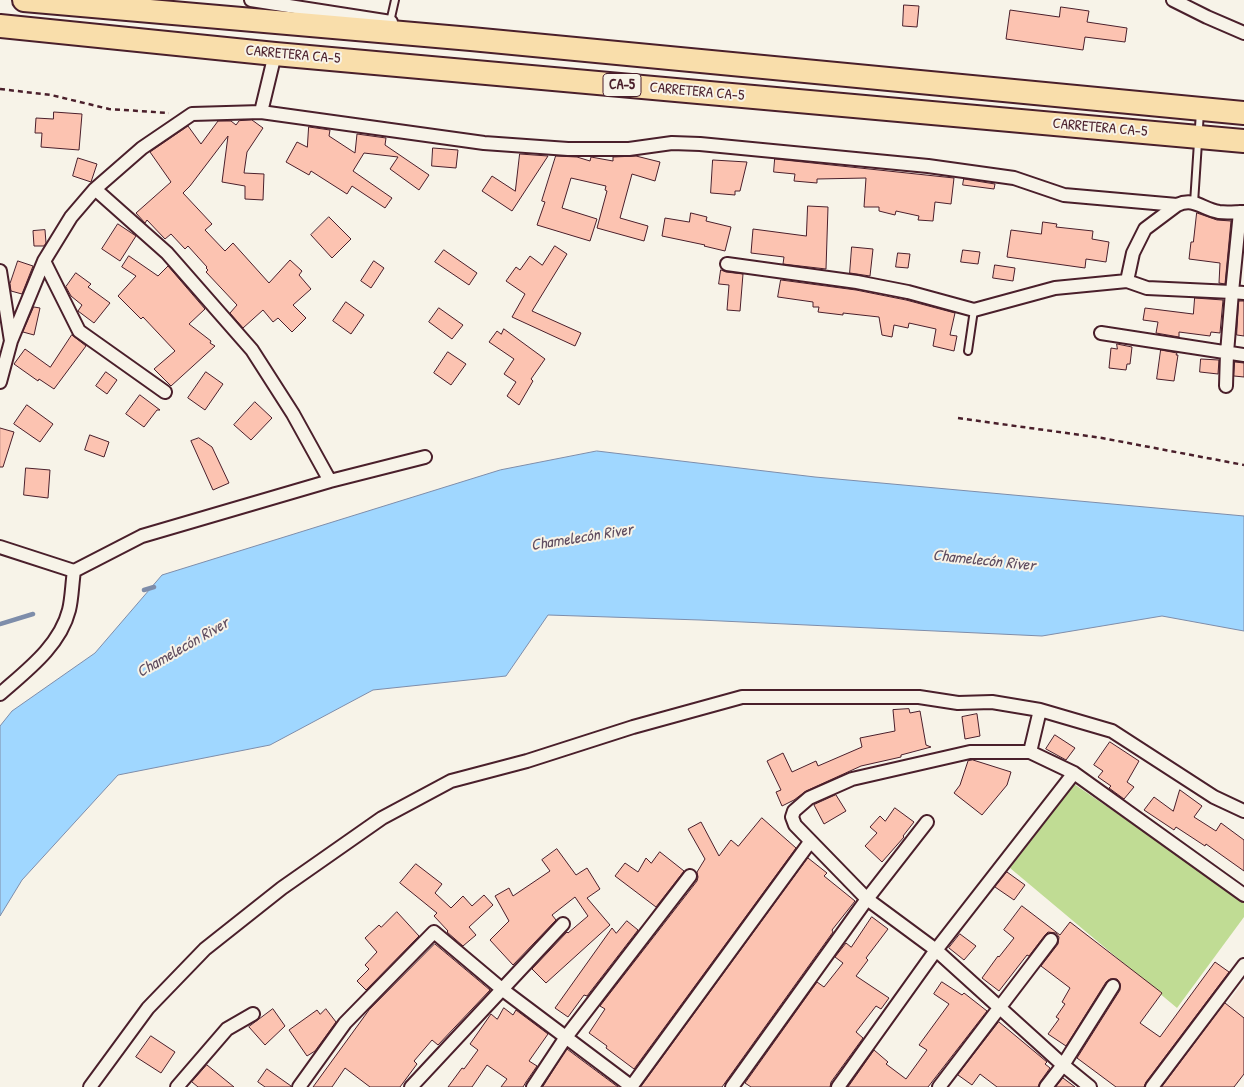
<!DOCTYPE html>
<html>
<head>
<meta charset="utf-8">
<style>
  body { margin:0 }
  canvas { display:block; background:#f7f3e8 }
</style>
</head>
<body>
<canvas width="1244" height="1087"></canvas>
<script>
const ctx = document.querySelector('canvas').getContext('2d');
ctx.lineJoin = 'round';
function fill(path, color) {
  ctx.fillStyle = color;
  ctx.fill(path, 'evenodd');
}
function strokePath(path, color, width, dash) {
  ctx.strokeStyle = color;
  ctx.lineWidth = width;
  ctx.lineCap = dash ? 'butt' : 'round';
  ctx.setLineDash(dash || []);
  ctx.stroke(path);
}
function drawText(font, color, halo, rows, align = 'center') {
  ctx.font = font + ' "Patrick Hand",sans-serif';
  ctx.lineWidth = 4;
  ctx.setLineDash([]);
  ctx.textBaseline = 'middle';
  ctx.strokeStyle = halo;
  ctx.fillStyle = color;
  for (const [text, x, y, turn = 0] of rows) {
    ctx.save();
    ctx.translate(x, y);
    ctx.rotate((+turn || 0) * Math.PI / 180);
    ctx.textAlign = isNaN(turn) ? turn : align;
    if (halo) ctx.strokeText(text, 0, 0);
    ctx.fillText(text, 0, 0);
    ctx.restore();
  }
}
fill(new Path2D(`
  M1244 981V1052L1210 1026Z`), '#f8e5d8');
fill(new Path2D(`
  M1074 784 1244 900V917L1177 1008 1010 868Z`), '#c0dc94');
const water = new Path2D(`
  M597 451 815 477 1244 516V631L1162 616 1042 636 700 620 548 615 506 676 373 690 270 745 118 775 22 880 0 916V726L12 711 95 653 162 575 500 470Z`);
fill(water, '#a0d7ff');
strokePath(water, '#7e8daa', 1);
strokePath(new Path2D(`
  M144 590 154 587
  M0 624 33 614`), '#7e8daa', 4.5);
const building = new Path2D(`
  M904 5 919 6 917 27 903 26Z
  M1061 7 1089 11 1087 22 1127 28 1125 42 1085 37 1083 50 1006 39 1010 10 1059 17Z
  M54 112 82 114 79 150 41 147 42 133H35L36 118 53 119Z
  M252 120 263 128 247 152 244 173 264 174 263 200 245 199V186L222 182 228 136 190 186 183 193 212 224 205 230 225 251 233 243 269 283 290 260 302 271 299 275 311 289 293 305 306 318 292 332 278 318 273 322 263 310 243 328 230 313 237 305 206 272 208 270 206 268 207 267 188 246 185 249 171 234 165 239 147 220 145 223 136 213 171 182 150 152 188 126 201 144 218 121H231L236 125 239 121Z
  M309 127 330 130 329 136 355 153 357 134 386 138 385 145 429 175 419 190 390 169 398 157 364 153 353 171 392 198 385 208 352 186 347 194 311 171 309 175 286 162 297 142 307 147Z
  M433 148 458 150 456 168 432 166Z
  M520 154 548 156 512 211 482 191 492 176 515 191Z
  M556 156 577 157 590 161 591 157 613 161V157L636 156 660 162 655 181 632 174 620 218 648 226 644 241 597 228 607 191 605 190 606 186 571 178 562 208 597 219 590 241 537 225 545 202 542 201Z
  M78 158 97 164 91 182 73 176Z
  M775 159 954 178 951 204 935 202 933 221 918 220 919 216 896 211 895 215 879 211V207H864L866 178 817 179V183L794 181 795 174 774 172Z
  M713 160 747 162 740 191H735V195L711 193Z
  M964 179 995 184 994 189 963 185Z
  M808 206 828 207 826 269 783 264 784 257 751 253 753 229 806 236Z
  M691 213 707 217 706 221 731 227 725 251 704 246 705 245 662 236 665 218 689 222Z
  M1197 213 1217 220 1231 221 1225 284 1219 283 1220 263 1189 259 1191 242H1193Z
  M329 217 351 239 332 258 311 235Z
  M1043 222 1057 224 1056 227 1093 231 1092 239 1109 242 1106 262 1086 259 1085 268 1007 257 1011 230 1041 234Z
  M118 224 136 236 120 261 102 249Z
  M45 230 46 243 44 246H34L33 231Z
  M555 246 567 254 532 311 581 333 575 346 512 317 525 294 506 281 516 267 520 270 530 256 542 265Z
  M852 247 873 249 870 276 850 273Z
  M444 250 477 273 469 285 435 262Z
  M963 250 980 252 978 264 961 262Z
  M898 253 910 254 908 268 896 267Z
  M129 256 158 276 168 266 205 309 189 324 211 341 210 343 215 346 171 386 154 369 175 351 143 317 141 319 118 296 136 276 122 267Z
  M18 261 33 266 22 294 11 291 10 284Z
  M374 261 384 268 371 288 361 281Z
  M995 265 1015 268 1013 281 993 278Z
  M721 270 726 272 743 274 740 311 727 310 729 285 719 284Z
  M76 273 91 284 88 287 110 303 94 323 78 311 82 305 71 296 66 287Z
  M781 280 856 290 906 300 955 313 950 335 957 336 954 351 933 346 936 329 909 323 908 328 894 325 892 337 882 335 879 317 843 313V315L818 312 819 307H813V302L778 297Z
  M1195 298 1223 300 1220 333 1211 332 1210 336 1179 332V337L1156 333 1158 322 1143 320 1145 308 1193 314Z
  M1239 301H1244V336L1237 335Z
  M346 302 364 315 351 334 333 321Z
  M34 307 40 308 34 335 23 332Z
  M439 308 463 325 452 339 429 322Z
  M504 329 545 359 531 379 533 381 519 405 507 396 516 382 504 374 514 359 489 342 497 331 501 334Z
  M72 335 86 346 54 389 39 379 38 381 14 364 25 349 50 367Z
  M1117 344 1132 347 1130 364H1127L1126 370 1109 368 1111 348 1117 349Z
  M1161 350 1177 353 1176 355H1178L1174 381 1157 379Z
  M448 352 466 364 451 385 434 373Z
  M1201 359 1219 360 1218 374 1200 372Z
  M1235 362 1244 363V377L1234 376Z
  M106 372 117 380 107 394 96 386Z
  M206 372 223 384 205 410 188 398Z
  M140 395 160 410H157L144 427 126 414Z
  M255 402 272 418 251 440 234 425Z
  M27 405 53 424 40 442 14 424Z
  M0 428 14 432 3 467H0Z
  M90 435 109 442 104 457 85 450Z
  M199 438 212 447 229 483 213 490 191 441Z
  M26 468 50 470 48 498 24 495Z
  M909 709 910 713 920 711 926 745 931 747 901 755V757L861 766 806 791 794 800 782 806 776 792 781 790 767 761 783 753 792 772 816 761 818 766 862 747 860 738 895 731 893 710Z
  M977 714 980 736 965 739 962 717Z
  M1055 735 1075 748 1066 760 1046 749Z
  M1110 742 1139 761 1127 782 1134 787 1124 799 1109 788 1111 786 1098 777 1103 771 1094 765Z
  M973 760 1011 772 1007 785 982 815 954 793 960 785 968 761Z
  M1180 790 1202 806 1194 817 1216 831 1221 823 1244 840V871L1206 844 1205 846 1176 827 1174 830 1144 810 1154 797 1173 811Z
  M836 795 846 811 824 824 814 805Z
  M895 808 914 822 903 836 904 837 882 862 865 846 877 833 870 827 880 816 885 821Z
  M762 818 796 848 634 1069 606 1048 607 1046 589 1033 605 1009 600 1006 697 881 698 877 697 872 705 859 688 829 701 822 719 856 731 840 738 846Z
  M557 849 576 875 587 868 600 889 587 898 610 925 546 983 532 969 567 932 568 933 588 916 575 897 552 915 556 920 513 965 490 940 509 921 495 896 509 888 513 896 550 871 542 860Z
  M660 852 684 871 656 907 615 876 625 863 638 872 646 858 651 863Z
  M808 858 827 873 824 876 855 901 832 930 833 932 732 1073 722 1087H641Z
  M416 864 442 884 435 893 451 908 463 896 472 906 484 895 493 905 469 927 476 935 463 946 447 932 448 931 434 916 437 913 400 883Z
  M1007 872 1025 885 1014 900 995 887Z
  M1022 906 1060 935 1070 922 1162 993 1140 1023 1160 1037 1215 962 1229 972 1146 1082 1144 1087H1116L1077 1058 1120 990V983L1117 979H1110L1106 982 1066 1046 1048 1034 1059 1019 1056 1017 1065 1004 1062 1002 1070 988 1041 966 1058 944 1059 937 1056 933 1048 932 1045 935 1029 956 1027 955 999 991 982 978 998 956 999 957 1014 938 1004 930Z
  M397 912 419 936 366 990 357 981 369 969 365 965 377 952 365 938 379 925 381 927Z
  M872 917 888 929 866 958 868 960 856 976 889 998 881 1009 876 1006 856 1032 863 1038 831 1082 830 1087H751L745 1083 817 982 824 987 843 963 835 957 846 943 851 947Z
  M627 921 638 930 587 996 584 995 568 1017 555 1008 612 928 616 933Z
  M960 934 976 946 964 960 949 948Z
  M435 944 490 990 438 1045 432 1040 414 1061 417 1064 400 1087H370L345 1068 332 1087H313L369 1010Z
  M942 982 962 995 964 993 987 1011 928 1087H848L874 1050 888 1062 886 1064 906 1079 927 1050 919 1045 949 1004 934 994Z
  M1225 1003 1244 1018V1074L1234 1087H1162Z
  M504 1008 513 1015 516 1010 548 1034 529 1061 537 1066 526 1082 523 1087H501L507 1079 487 1065 472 1087H448L462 1068 464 1069 478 1050 470 1044 491 1014 497 1019Z
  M273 1009 285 1026 265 1045 249 1027Z
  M326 1009 336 1022 315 1051 307 1056 289 1030 317 1010 320 1014Z
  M999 1022 1047 1062 1045 1064 1050 1068 1040 1082 1038 1087H997L980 1074 972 1085 958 1075Z
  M151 1036 175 1052 161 1073 136 1057Z
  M567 1049 583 1061 618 1087H543Z
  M207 1065 234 1087H198L192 1082Z
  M267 1069 291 1086V1087H265L258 1082Z
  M1063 1078 1075 1087H1056Z`);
fill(building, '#fcc3b1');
strokePath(building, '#4a1f2b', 1);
const lane = new Path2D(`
  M390 22 395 0
  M1194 203 1200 112
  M968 351 974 310`);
const street = new Path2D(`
  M251 0 391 22
  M1173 0 1207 17 1244 33
  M261 112 275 54
  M1240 212 1232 292 1244 293
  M44 261 79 331 165 392
  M727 264 857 282 908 292 974 310 1055 288 1127 281 1147 288 1232 292 1227 353 1226 386
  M0 271 11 341
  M1127 281 1133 253 1145 229 1177 205
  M1101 333 1244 355
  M0 382 11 341 44 261 71 217 95 189 142 148 192 114 261 112 484 143 568 149H629L672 143 700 144 928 166 1014 178 1064 195 1177 205C1194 197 1202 209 1219 212 1227 213 1236 212 1244 212
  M330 481 425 457
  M0 547 74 571 142 536 330 481 293 414 252 350 167 253 95 189
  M0 694C26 671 60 646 69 610 72 598 72 584 74 571
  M1030 752 1040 710 1112 731 1214 797 1244 811
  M90 1087 148 1008 205 949 282 888 382 818 451 781 527 761 633 727 742 697H919L958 703 992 702 1040 710
  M177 1087 227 1029 253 1014
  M299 1087 345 1023 434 932 503 990 632 1087
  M411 1087 563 924
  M533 1087 566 1037 690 876
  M631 1087 810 842
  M732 1087 867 899 927 822
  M838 1087 936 950 1074 773
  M939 1087 1051 940
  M1046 1087 1063 1065 1113 986
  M1090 1087 1063 1065 936 950 867 899 795 825 792 817 794 811 809 798 852 779 970 752H1030L1074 773 1244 895
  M1152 1087 1244 965`);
const highway = new Path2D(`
  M24 0 471 39 1244 113
  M0 26 275 54 1244 141`);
strokePath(lane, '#4a1f2b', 10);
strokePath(street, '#4a1f2b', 16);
strokePath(highway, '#4a1f2b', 26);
strokePath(new Path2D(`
  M0 89 51 95 109 109 169 113
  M958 418 1102 438 1244 465`), '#4a1f2b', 2.5, [5, 4]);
strokePath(lane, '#f7f3e8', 6);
strokePath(street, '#f7f3e8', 12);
strokePath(highway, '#f9deab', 22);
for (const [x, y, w] of [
  [622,85,38]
]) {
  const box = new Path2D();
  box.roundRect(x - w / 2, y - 11.5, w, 23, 4);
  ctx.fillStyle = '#f7f3e8';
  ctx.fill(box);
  strokePath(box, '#4a1f2b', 1);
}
drawText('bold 14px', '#4a1f2b', null, [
  ["CA-5",622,85]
]);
drawText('15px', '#4a1f2b', '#f7f3e8', [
  ["CARRETERA CA-5",293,55,5],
  ["CARRETERA CA-5",697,92,5],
  ["CARRETERA CA-5",1100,128,5]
]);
drawText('italic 16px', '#604d60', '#f7f3e8', [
  ["Chamelecón River",582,538,-9],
  ["Chamelecón River",984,561,6],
  ["Chamelecón River",183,648,-30]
]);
</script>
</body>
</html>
